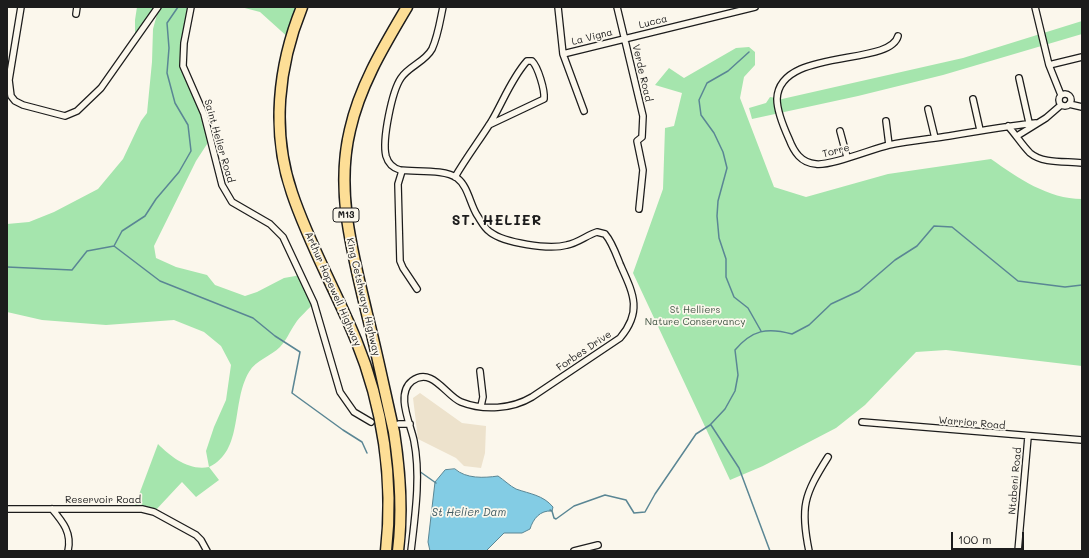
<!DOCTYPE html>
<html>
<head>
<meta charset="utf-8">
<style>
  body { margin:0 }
  #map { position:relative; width:1089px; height:558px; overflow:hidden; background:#fbf7ec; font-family:Mali,sans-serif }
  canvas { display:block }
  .frame { position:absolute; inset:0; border:8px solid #1c1c1c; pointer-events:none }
  .scale { position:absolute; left:951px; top:532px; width:73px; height:18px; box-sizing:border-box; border:2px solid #1c1c1c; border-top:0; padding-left:5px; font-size:12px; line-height:14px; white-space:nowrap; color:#1c1c1c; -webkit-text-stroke:3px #fbf7ec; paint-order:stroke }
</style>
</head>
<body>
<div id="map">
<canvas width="1089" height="558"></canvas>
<div class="frame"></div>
<div class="scale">100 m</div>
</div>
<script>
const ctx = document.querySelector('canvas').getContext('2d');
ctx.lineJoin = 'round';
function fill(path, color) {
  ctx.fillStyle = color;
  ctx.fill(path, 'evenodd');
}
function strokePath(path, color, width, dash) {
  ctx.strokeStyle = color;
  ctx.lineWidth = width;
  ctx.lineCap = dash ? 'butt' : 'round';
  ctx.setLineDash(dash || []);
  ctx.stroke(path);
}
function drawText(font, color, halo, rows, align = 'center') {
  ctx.font = font + ' Mali,sans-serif';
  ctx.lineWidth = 3.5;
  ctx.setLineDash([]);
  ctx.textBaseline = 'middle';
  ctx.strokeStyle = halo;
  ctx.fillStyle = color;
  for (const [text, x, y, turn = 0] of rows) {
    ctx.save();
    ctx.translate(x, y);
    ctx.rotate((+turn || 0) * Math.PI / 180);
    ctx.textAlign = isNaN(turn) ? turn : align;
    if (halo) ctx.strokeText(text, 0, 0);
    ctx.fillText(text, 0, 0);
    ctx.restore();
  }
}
fill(new Path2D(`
  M420 393 462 423 486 426 485 453 481 468 464 466 456 458 418 439 413 398Z`), '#ede2cc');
fill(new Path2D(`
  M137 7H158L135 38V20Z
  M159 7H191L182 60 211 138 196 161 154 246 156 258 176 267 207 275 215 285 245 296 257 292 284 278 301 275 314 303C308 310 300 316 295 324 290 331 286 341 280 347 271 356 256 360 249 372 231 402 244 451 209 467L219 480 196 497 182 482 154 512 134 508 158 444C171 457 189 471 209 467L206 451 214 427 226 400 231 365 221 346 204 332 174 320 106 325 42 320 7 312V224L29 222 54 212 98 189 123 159 141 121 147 113 152 62 153 29Z
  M241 7H302L290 39 260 12Z
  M1082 21V34L943 75 858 96 752 119 749 108 766 103 770 97 782 99 963 58Z
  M749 47 755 52V65L744 77 740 98 774 187 806 197 888 174 991 159C1018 178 1048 199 1082 199V366L946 350 916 352 865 405 836 428 763 466 730 480 633 273 663 189 665 128 674 126 682 93 655 85 669 68 684 78 736 48Z`), '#a5e5ad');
const water = new Path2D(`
  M455 469C466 479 484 478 498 476 504 480 510 486 516 489 530 494 543 495 553 507L552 511C540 510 533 519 530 529L522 533H504L486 551H430L428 542 435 482 445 470Z`);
fill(water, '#83cce4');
strokePath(water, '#5a8694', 1);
strokePath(new Path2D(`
  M749 52 728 71 707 83 699 100 701 115 714 133 723 152 727 168 718 201 717 216 719 238 726 259V277L734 297 748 308 761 331
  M114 246 122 231 145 216 156 199 179 172 191 151 188 125 175 103 167 73 169 48 167 23 178 7
  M7 267 72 270 87 251 114 246 160 281 253 318 275 336 300 352 292 393 343 430 362 442 367 453
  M711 425 739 468 770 551
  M419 471 436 483
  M550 510 552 511 554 518 556 519 574 506 605 495 626 500 634 513 645 512 655 494 696 434 710 425 725 409 735 391 738 375 735 350C752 330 767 327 792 334L809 325 831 304 859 291 895 260 917 246 934 226 952 227 1018 281 1065 287 1082 285`), '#5a8694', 1.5);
const minor = new Path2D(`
  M21 7 9 80 11 96 15 101 23 105 65 116 77 111 101 88 158 7
  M191 7 184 43 183 66 204 114 222 185 232 202 270 224 283 237 314 303 340 392 354 412 371 422
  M558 7 563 54 755 7
  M617 7 643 116 642 137 637 141 643 170 639 209
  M1035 7 1049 65 1061 95
  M76 14 77 7
  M898 36C890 67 779 47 777 99 777 112 784 128 789 139 794 152 801 163 816 164 831 166 872 149 889 145 909 141 929 139 949 136 978 131 1007 126 1036 123
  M563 54 584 111
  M1049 65 1082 57
  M1019 78 1030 127
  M1059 100a6 6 0 1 1 12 0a6 6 0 1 1-12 0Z
  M973 99 980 130
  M1069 104 1082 107
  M928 109 935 138
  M886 121 889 145
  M1008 126C1016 135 1022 145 1030 153 1043 164 1066 161 1082 163
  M840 131 847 157
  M1017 136 1046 118 1061 105
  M402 171 398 184 400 261 403 268 417 289
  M455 177C466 158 479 141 491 122 503 102 511 79 527 61H532C538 67 545 90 544 99L489 125
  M480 371 483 397 481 406
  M862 422 1082 440
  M399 424H410
  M7 509H142L154 512 196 535 201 540 207 551
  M52 509C63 522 72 533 68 551
  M411 551C415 516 421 476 414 441 411 425 395 394 412 381 432 366 446 396 461 402 484 411 512 409 532 397L620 338C643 311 633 293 620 264 616 254 612 242 605 234L597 232C587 235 578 243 567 245 549 250 504 243 490 232 484 228 481 221 477 215 470 204 468 186 457 178 445 169 416 172 400 170 393 168 388 163 386 156 382 140 392 91 401 78 409 66 425 62 432 49 438 36 440 21 443 7
  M574 551 598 545
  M809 551C800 507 804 495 828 457
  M1018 551 1028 437`);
const motorway = new Path2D(`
  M302 7C278 66 271 132 292 193 309 244 336 291 356 340 383 406 394 480 386 551
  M398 551C403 511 400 471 394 432 385 393 377 353 367 314 353 254 335 192 350 130 360 85 384 46 407 7`);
strokePath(minor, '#1c1c1c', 8);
strokePath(motorway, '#1c1c1c', 13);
strokePath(minor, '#fbf7ec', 5.5);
strokePath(motorway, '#fdde96', 10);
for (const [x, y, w] of [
  [346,215,26]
]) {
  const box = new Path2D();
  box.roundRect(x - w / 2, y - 7, w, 14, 3);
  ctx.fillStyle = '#fbf7ec';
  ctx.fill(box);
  strokePath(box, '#1c1c1c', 1);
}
drawText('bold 9px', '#1c1c1c', null, [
  ["M13",346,215]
]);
drawText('10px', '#1c1c1c', '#fbf7ec', [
  ["Lucca",653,22,-14],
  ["La Vigna",592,37,-14],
  ["Verde Road",642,73,77],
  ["Saint Helier Road",219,141,74],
  ["Torre",836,151,-15],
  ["Arthur Hopewell Highway",333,289,66],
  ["King Cetshwayo Highway",363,297,77],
  ["Forbes Drive",584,351,-34],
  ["Warrior Road",972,423,5],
  ["Ntabeni Road",1015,481,-85],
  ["Reservoir Road",103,500]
]);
drawText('10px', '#455848', '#fbf7ec', [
  ["St Helliers",695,310],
  ["Nature Conservancy",695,322]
]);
drawText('italic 11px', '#405a62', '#fbf7ec', [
  ["St Helier Dam",469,513]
]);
ctx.letterSpacing = '1px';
drawText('bold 14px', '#1c1c1c', '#fbf7ec', [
  ["ST. HELIER",497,221]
]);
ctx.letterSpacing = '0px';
</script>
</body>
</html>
